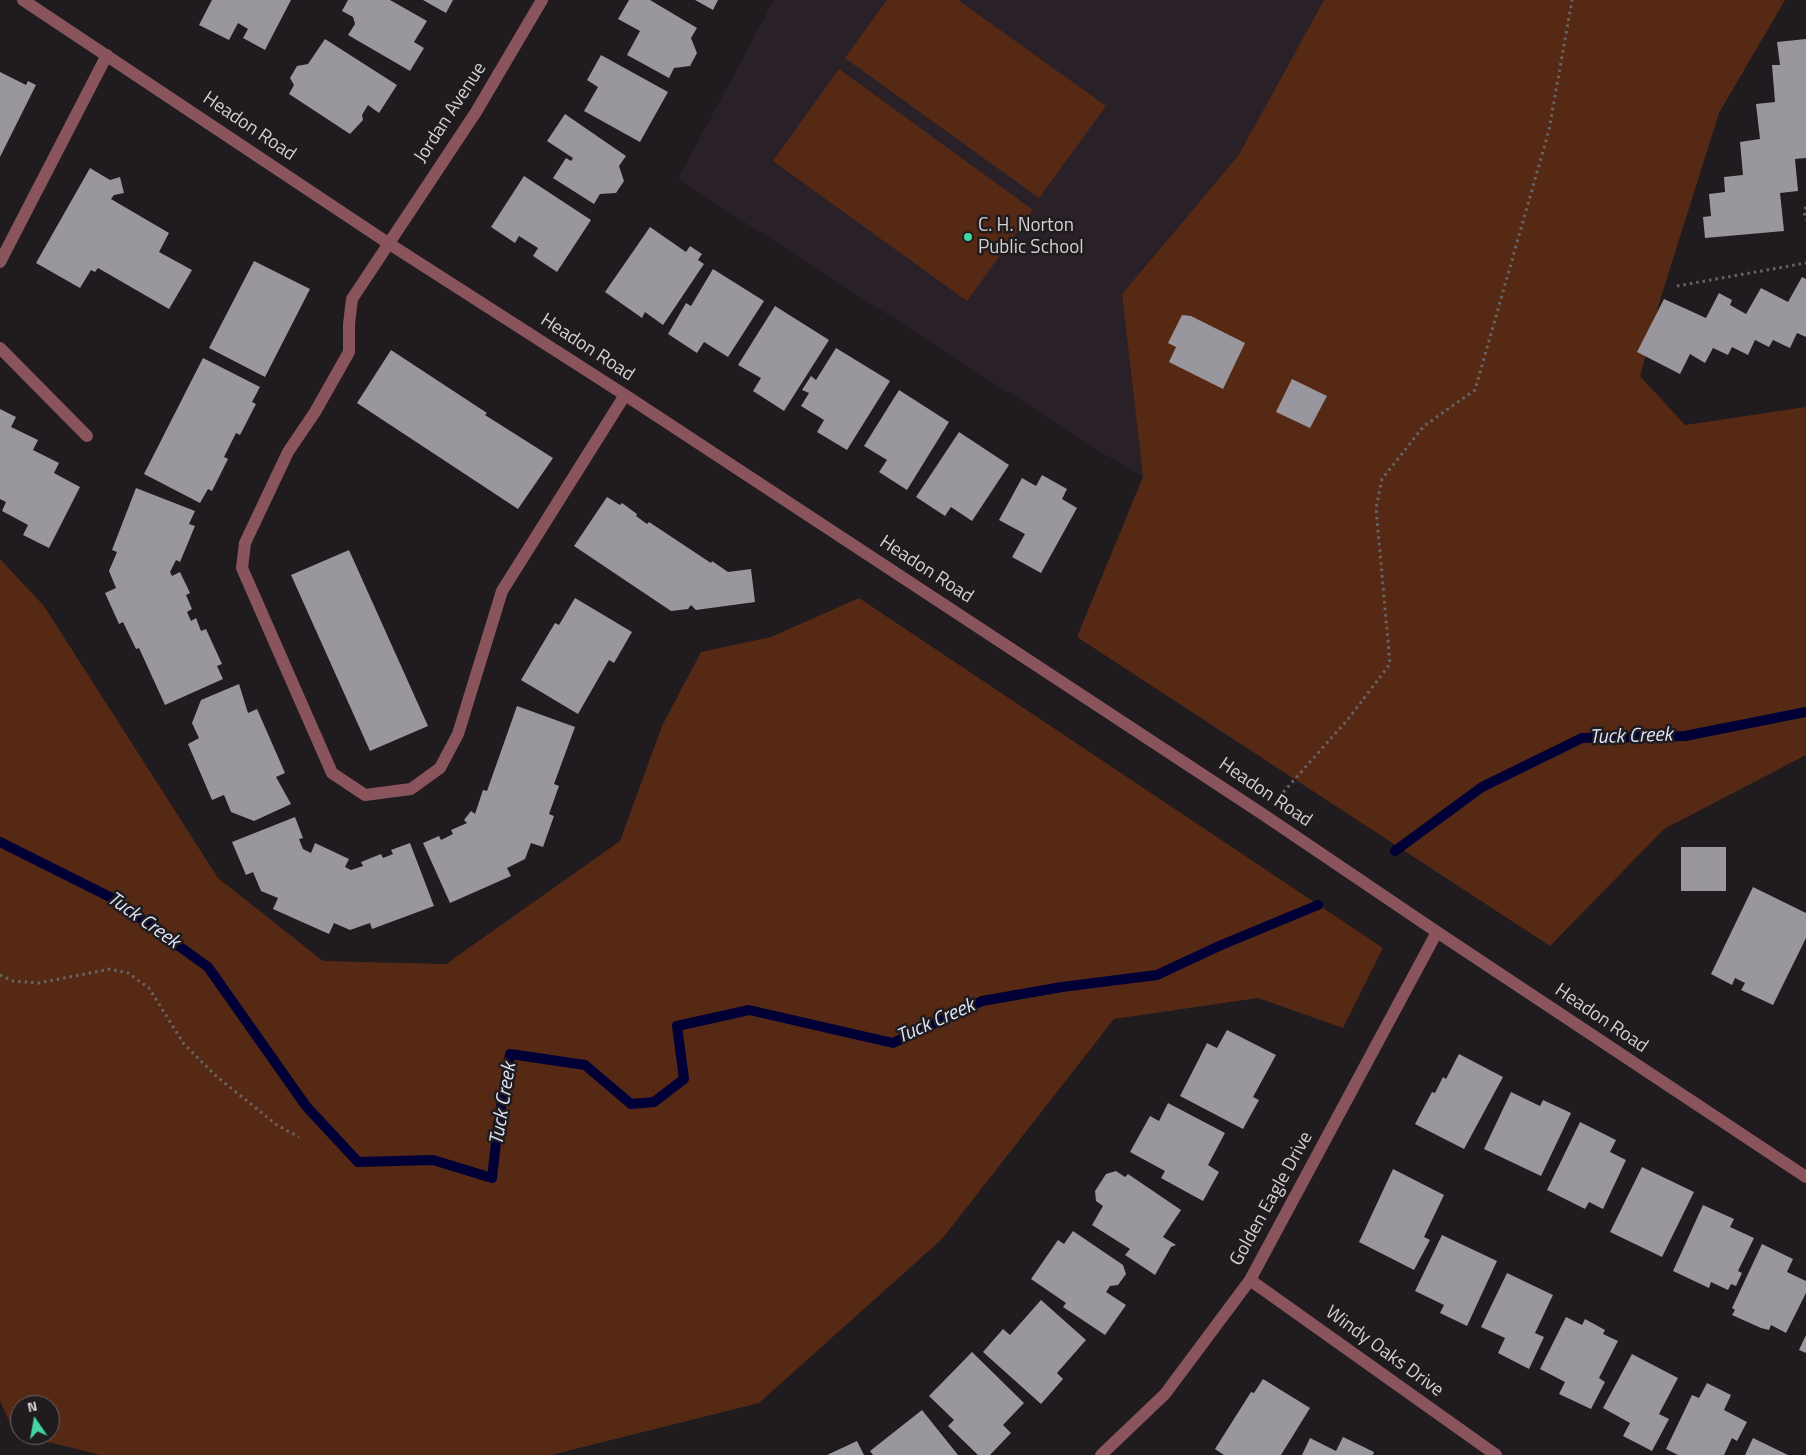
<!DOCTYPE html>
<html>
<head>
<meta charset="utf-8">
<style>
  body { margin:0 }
  #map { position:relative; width:1806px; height:1455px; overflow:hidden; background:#1f1b1e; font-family:"Titillium Web",sans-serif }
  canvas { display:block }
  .north { position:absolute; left:10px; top:1395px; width:50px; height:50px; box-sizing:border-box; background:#1f1b1e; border:1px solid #676366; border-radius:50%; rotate:348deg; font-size:14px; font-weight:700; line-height:20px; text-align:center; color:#d3d0d2 }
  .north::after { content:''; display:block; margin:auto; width:18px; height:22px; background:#44d49f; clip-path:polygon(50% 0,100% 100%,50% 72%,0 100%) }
</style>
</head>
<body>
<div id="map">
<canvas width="1806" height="1455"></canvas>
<div class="north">N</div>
</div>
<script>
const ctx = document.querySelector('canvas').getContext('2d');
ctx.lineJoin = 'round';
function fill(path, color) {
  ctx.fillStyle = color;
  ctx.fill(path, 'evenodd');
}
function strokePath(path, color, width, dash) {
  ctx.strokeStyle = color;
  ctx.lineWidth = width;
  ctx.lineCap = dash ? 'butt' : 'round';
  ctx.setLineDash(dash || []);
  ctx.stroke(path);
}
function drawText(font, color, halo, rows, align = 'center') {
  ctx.font = font + ' "Titillium Web",sans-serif';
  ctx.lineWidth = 5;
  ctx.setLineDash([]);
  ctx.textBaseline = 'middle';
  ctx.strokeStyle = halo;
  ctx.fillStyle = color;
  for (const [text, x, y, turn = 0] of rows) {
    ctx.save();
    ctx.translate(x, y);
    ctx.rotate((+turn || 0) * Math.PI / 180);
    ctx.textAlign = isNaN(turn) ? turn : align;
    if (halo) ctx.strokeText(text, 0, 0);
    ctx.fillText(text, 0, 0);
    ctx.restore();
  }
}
fill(new Path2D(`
  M774 0H1324L1238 156 1122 294 1143 477 1099 451 678 179Z`), '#2a2128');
fill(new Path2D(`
  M887 0H958L1106 106 1039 198 845 58Z
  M1324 0H1785L1719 113 1661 297 1640 376 1685 425 1806 407V755L1664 829 1550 946 1077 637 1143 477 1122 294 1238 156Z
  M839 69 1033 210 967 301 773 161Z
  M0 559 44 606 218 878 323 961 446 964 620 841 662 726 701 652 771 637 859 598 1383 948 1343 1028 1258 998 1114 1019 942 1239 759 1403 551 1455H101L15 1434 0 1401ZM20 1405H50V1435H20Z`), '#562915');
strokePath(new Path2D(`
  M0 842 112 898 208 967 306 1106 358 1162 433 1160 492 1178 498 1125 510 1054 585 1065 631 1104 654 1102 684 1079 677 1026 749 1010 893 1043 982 1001 1062 987 1157 975 1219 946 1318 905
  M1395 851 1482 787 1582 738 1685 736 1806 712`), '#010036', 10);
fill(new Path2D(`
  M212 0H291L265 50 243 38 248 29 238 23 229 40 199 25Z
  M348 0H390L427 21 414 42 424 48 410 71 348 35 355 24 353 17 342 11Z
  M423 0H453L446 13Z
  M629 0H650L697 28 691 38 697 53 690 66 674 68 669 78 627 55 640 31 618 19Z
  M695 0H718L713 10Z
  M325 39 397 85 379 113 368 105 362 115 363 120 350 134 289 94 294 85 290 78 297 66 308 64Z
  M1806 39V158L1795 159 1798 191 1780 193 1784 231 1705 238 1703 217 1711 216 1709 194 1725 192 1724 177 1743 175 1740 142 1760 139 1756 104 1775 102 1772 65H1780L1777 42Z
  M601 55 668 92 640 142 584 111 598 87 587 80Z
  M0 72 26 85 28 81 36 85 0 157Z
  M565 114 626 156 619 166 624 181 616 193 600 194 594 204 553 178 566 158 571 161 573 158 547 141Z
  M90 168 110 180 120 177 124 193 114 195 111 199 169 233 159 252 192 270 169 309 98 268 95 272 91 270 80 288 36 263Z
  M524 176 591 220 557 272 533 256 538 248 519 236 515 243 491 227Z
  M650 227 686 252 690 246 702 254 698 260 704 264 663 325 645 312 642 318 605 292Z
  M254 261 310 289 265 377 209 348Z
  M713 269 764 301 728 357 704 342 697 353 668 334 686 303 691 306Z
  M1802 277 1806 279V337L1797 333 1790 348 1773 340 1769 347 1755 340 1748 355 1732 347 1728 355 1713 348 1705 363 1690 354 1680 374 1637 352 1664 299 1706 318 1719 293 1732 300 1730 305 1746 314 1761 288 1788 302Z
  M775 306 829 340 784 411 753 391 761 378 738 365Z
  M1182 315 1191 316 1245 343 1223 389 1169 362 1176 347 1168 343Z
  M836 348 890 381 847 450 817 432 824 420 801 406 809 393 802 390 811 376 816 380Z
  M391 350 487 413 485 415 553 458 518 509 357 403Z
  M203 358 260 387 252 402 256 404 240 435 236 433 224 457 228 459 212 491 208 489 200 503 144 474Z
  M1292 379 1327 396 1310 428 1276 412Z
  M899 390 949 422 907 490 879 472 887 460 864 446Z
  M0 409 16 417 11 427 38 440 33 450 59 463 54 473 80 487 49 548 23 535 28 525 2 511 6 502 0 499Z
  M959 432 1009 465 972 521 951 507 945 516 916 497Z
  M1042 475 1067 489 1062 499 1077 508 1041 573 1012 557 1025 534 999 520 1022 478 1036 486Z
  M136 488 195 511 189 524 195 526 180 562 176 560 170 572 172 576 180 572 190 593 186 595 192 609 187 612 191 621 196 618 201 631 206 629 222 664 217 666 223 679 165 705 139 648 136 649 123 622 119 624 105 593 116 588 109 571 117 552 112 550Z
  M607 497 620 505 622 503 637 514 636 516 647 524 649 522 711 563 712 561 728 572 751 569 755 602 696 610 691 605 688 609 671 611 574 546Z
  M349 550 428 726 370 751 291 575Z
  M575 598 632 632 614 663 609 660 578 714 521 680 555 623 559 625Z
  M239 684 248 713 257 709 285 773 276 777 291 804 254 821 231 812 224 795 212 800 188 744 199 738 192 723 201 700Z
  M517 706 575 727 554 784 559 786 549 814 554 816 543 847 531 843 525 859 507 868 511 876 450 903 423 843 439 836 441 840 453 834 451 830 467 823 464 820 471 811 475 814 483 790 487 791Z
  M295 817 303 838 299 839 303 849 311 853 315 843 349 859 345 867 351 870 363 866 361 862 381 854 383 858 393 854 391 850 410 843 434 906 372 929 370 923 350 930 334 923 329 934 273 909 278 898 261 891 253 872 246 875 232 842Z
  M1681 847H1726V891H1681Z
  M1753 887 1806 913V938L1773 1005 1741 990 1745 983 1735 978 1732 985 1711 974Z
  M1227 1030 1276 1055 1253 1097 1259 1100 1243 1129 1180 1096 1207 1043 1217 1048Z
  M1459 1054 1503 1077 1464 1149 1415 1124 1432 1092 1435 1093 1443 1077 1446 1079Z
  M1511 1092 1540 1106 1543 1100 1571 1113 1541 1176 1484 1149Z
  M1168 1103 1225 1133 1208 1165 1219 1172 1203 1201 1161 1178 1165 1171 1130 1152 1150 1116 1159 1121Z
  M1580 1122 1616 1140 1610 1152 1626 1160 1603 1209 1589 1202 1585 1209 1547 1190Z
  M1642 1167 1694 1192 1662 1257 1610 1232Z
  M1393 1169 1444 1195 1424 1237 1430 1240 1414 1270 1359 1242Z
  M1116 1171 1125 1177 1128 1174 1181 1210 1163 1237 1176 1245 1171 1247 1155 1275 1125 1255 1130 1249 1092 1225 1103 1206 1096 1201 1095 1191 1106 1174Z
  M1703 1205 1734 1219 1730 1227 1754 1238 1738 1271 1742 1273 1736 1286 1731 1284 1728 1290 1711 1282 1709 1288 1673 1271Z
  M1073 1231 1123 1265 1126 1274 1118 1285 1110 1286 1106 1292 1126 1305 1105 1335 1063 1307 1066 1303 1031 1279 1058 1240 1064 1244Z
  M1442 1235 1497 1261 1467 1326 1440 1313 1444 1305 1415 1291Z
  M1762 1244 1793 1259 1787 1272 1806 1281V1293L1786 1333 1771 1325 1769 1330 1761 1328 1732 1315 1735 1310 1732 1308Z
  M1507 1273 1553 1295 1535 1333 1544 1337 1529 1369 1498 1353 1505 1338 1481 1327Z
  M1041 1300 1086 1340 1057 1373 1063 1379 1041 1404 983 1352 1003 1329 1010 1335Z
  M1566 1317 1582 1325 1585 1319 1605 1330 1603 1334 1618 1341 1599 1378 1605 1382 1591 1409 1559 1394 1565 1382 1540 1369Z
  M1806 1335V1353L1799 1350Z
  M972 1352 1024 1403 1003 1425 1011 1433 990 1455H978L948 1426 954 1420 929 1396Z
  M1632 1354 1678 1378 1659 1414 1669 1419 1652 1451 1623 1436 1630 1423 1603 1408Z
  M1263 1379 1310 1408 1281 1455H1224L1215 1449 1251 1392 1254 1393Z
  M1707 1383 1731 1395 1724 1410 1747 1422 1737 1441 1732 1438 1724 1455H1678L1666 1449 1692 1395 1699 1398Z
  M922 1410 958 1455H873L870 1451Z
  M1343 1437 1374 1452 1373 1455H1302L1310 1438 1336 1451Z
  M1753 1438 1788 1455H1745Z
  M857 1441 864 1455H827Z`), '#99979d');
strokePath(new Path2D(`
  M1806 207 1804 211 1806 220
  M1677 286 1806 263
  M1279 797 1349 718 1390 664 1376 508 1382 479 1424 426 1475 390 1549 130 1572 0
  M0 975 13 981 39 983 110 969 128 973 149 988 184 1044 216 1076 277 1125 299 1137`), '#676466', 3, [2.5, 4]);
strokePath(new Path2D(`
  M23 0 388 243 625 395 1264 815 1437 932 1806 1177
  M542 0 476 112 352 299 349 324V352L315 412 288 452 245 543 242 568 332 773 365 795 411 789 440 768 458 734 502 591 625 395
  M0 262 107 55
  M0 348 87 436
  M1250 1280 1496 1455
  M1101 1455 1165 1394 1250 1280 1437 932`), '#8a545d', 12);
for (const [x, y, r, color] of [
  [968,237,5,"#44d49f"]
]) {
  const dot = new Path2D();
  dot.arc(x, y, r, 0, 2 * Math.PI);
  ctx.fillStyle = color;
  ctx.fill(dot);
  strokePath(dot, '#1f1b1e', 2);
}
drawText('19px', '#d3d0d2', '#1f1b1e', [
  ["Jordan Avenue",451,113,-57],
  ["Headon Road",249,127,34],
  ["Headon Road",587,348,33],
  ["Headon Road",926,570,33],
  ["Headon Road",1265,793,34],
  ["Headon Road",1601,1019,34],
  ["Golden Eagle Drive",1272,1199,-61],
  ["Windy Oaks Drive",1384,1352,36]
]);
drawText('19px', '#d3d0d2', '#1f1b1e', [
  ["C. H. Norton",978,226],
  ["Public School",978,248]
], 'left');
drawText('italic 20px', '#dce4f7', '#1f1b1e', [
  ["Tuck Creek",1631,737,-2],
  ["Tuck Creek",143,921,35],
  ["Tuck Creek",936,1022,-24],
  ["Tuck Creek",504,1104,-81]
]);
</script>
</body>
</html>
